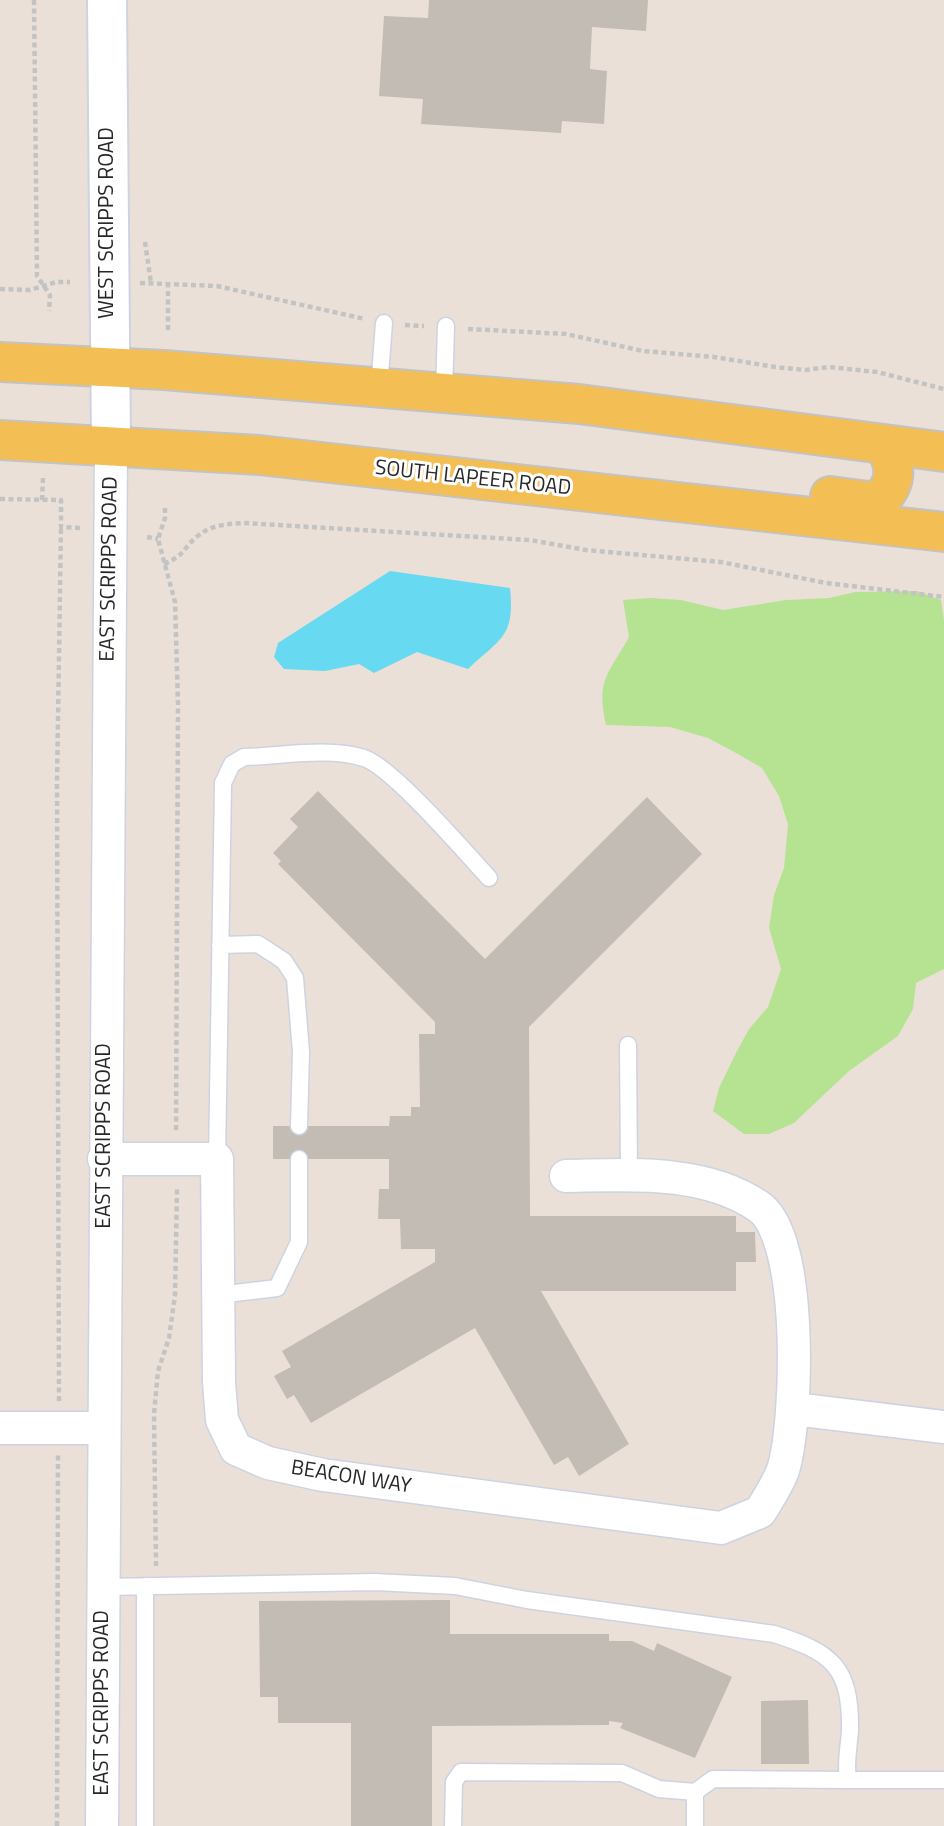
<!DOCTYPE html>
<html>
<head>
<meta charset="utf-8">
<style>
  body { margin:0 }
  canvas { display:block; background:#eae0d8 }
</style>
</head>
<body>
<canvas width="944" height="1826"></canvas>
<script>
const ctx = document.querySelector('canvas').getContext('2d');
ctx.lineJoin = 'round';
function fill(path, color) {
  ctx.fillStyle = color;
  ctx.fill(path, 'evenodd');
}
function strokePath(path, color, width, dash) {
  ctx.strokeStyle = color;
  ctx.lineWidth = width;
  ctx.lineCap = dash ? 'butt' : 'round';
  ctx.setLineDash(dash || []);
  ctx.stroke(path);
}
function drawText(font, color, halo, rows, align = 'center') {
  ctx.font = font + ' "Titillium Web",sans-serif';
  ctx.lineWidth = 6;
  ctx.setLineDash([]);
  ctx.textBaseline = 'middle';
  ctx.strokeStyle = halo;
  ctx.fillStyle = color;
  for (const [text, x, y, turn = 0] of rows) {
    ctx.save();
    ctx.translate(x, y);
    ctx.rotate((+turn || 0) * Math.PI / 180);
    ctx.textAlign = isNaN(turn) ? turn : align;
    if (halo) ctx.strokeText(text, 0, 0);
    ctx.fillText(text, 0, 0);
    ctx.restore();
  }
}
fill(new Path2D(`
  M917 591 941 600 944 620V969L916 983 913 1009 898 1036 849 1071 794 1123 769 1134H744L713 1111 719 1088 737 1051 749 1029 768 1007 781 969 769 928 774 895 784 868 788 824 779 796 762 768 738 754 708 738 670 727 606 725C596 679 608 675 629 637L623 600 650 598 681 600 723 610 786 600 829 598 855 592Z`), '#b6e392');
fill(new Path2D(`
  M390 571 510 588C515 637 501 638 468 669L417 652 374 673 359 664 325 671 284 669 274 657 278 643Z`), '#67d9f0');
fill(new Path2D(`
  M429 0H648L646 31 592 27 590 69 607 71 604 124 562 121 561 133 421 124 423 99 379 96 384 16 428 18Z
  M318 791 485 959 647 797 702 854 529 1027 530 1216H736V1232H755L756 1262H736V1291H541L629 1444 579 1476 568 1457 554 1465 475 1328 311 1423 294 1395 287 1399 274 1376 291 1367 282 1351 435 1262V1249H401L400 1219H378L379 1189H389V1159H273V1126H389L390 1116H411V1107H420L419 1034H435V1022L278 864 281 861 273 853 298 827 290 819Z
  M450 1600V1634H609V1641H632L654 1651 657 1643 732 1677 695 1758 620 1728 623 1723 609 1721V1725L432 1726V1826H351V1723H278V1697H260L259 1601Z
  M808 1700 809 1764H761V1701Z`), '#c2bcb4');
const service = new Path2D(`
  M379 388 384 323
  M444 394 446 326
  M220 945 258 944 284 961 295 978 301 1052 299 1126
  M628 1045 629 1175
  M217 1159 223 783 232 764 244 757C282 756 328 747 364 758 393 768 464 851 489 878
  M218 1295 277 1288 299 1242V1159
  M145 1586V1826
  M103 1587 375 1582 455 1586 527 1600 774 1634C831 1652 851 1666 850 1730 849 1747 845 1763 848 1780H944
  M695 1792V1826
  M453 1826 454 1782 461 1772 622 1773 659 1789 695 1792 713 1779 848 1780`);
const minor = new Path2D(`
  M104 1159H217L219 1382 222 1420 236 1449 268 1463 323 1475 721 1528 760 1512C768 1499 778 1484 783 1470 798 1422 804 1236 758 1206 703 1169 630 1175 566 1176
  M794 1409 944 1427
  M0 1428H104
  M102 1826 111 445`);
const tertiary = new Path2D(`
  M107 0 111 445`);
const primary = new Path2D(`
  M0 362 164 370 579 404 944 452
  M0 440 259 455 944 532
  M830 496 868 501 881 499C898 481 896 465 884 444`);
strokePath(service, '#cdd3e1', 19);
strokePath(minor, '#cdd3e1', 35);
strokePath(tertiary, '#cdd3e1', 42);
strokePath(primary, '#c3c3c3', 42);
strokePath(new Path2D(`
  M34 0 37 276 50 295 49 311
  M145 242 151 283
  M140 283 217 286 365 319
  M0 289 30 290 56 282H70
  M405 325 424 326
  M468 329 566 334 643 351 714 357 775 367 805 370 829 367 877 372 944 389
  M168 330V284
  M0 499 61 500V527L81 528
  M42 500 43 478
  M165 508V518L158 539 175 602 178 704 176 1131
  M147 537 158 539
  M164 564C186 555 183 547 199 535 211 525 228 524 243 523L530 540 586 550 721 562 826 583 944 597
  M59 1401 57 784 61 527
  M156 1566 154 1414 158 1371 169 1338 175 1295 177 1189
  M57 1826 58 1455`), '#c3c3c3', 4.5, [5, 3.5]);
strokePath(service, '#fff', 16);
strokePath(minor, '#fff', 32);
strokePath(tertiary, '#fff', 38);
strokePath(primary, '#f3be54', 38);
drawText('21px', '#272727', '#fff', [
  ["WEST SCRIPPS ROAD",108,223,-90],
  ["SOUTH LAPEER ROAD",473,479,6],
  ["EAST SCRIPPS ROAD",110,569,-89],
  ["EAST SCRIPPS ROAD",105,1136,-90],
  ["BEACON WAY",351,1478,9],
  ["EAST SCRIPPS ROAD",103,1703,-90]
]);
</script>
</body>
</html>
